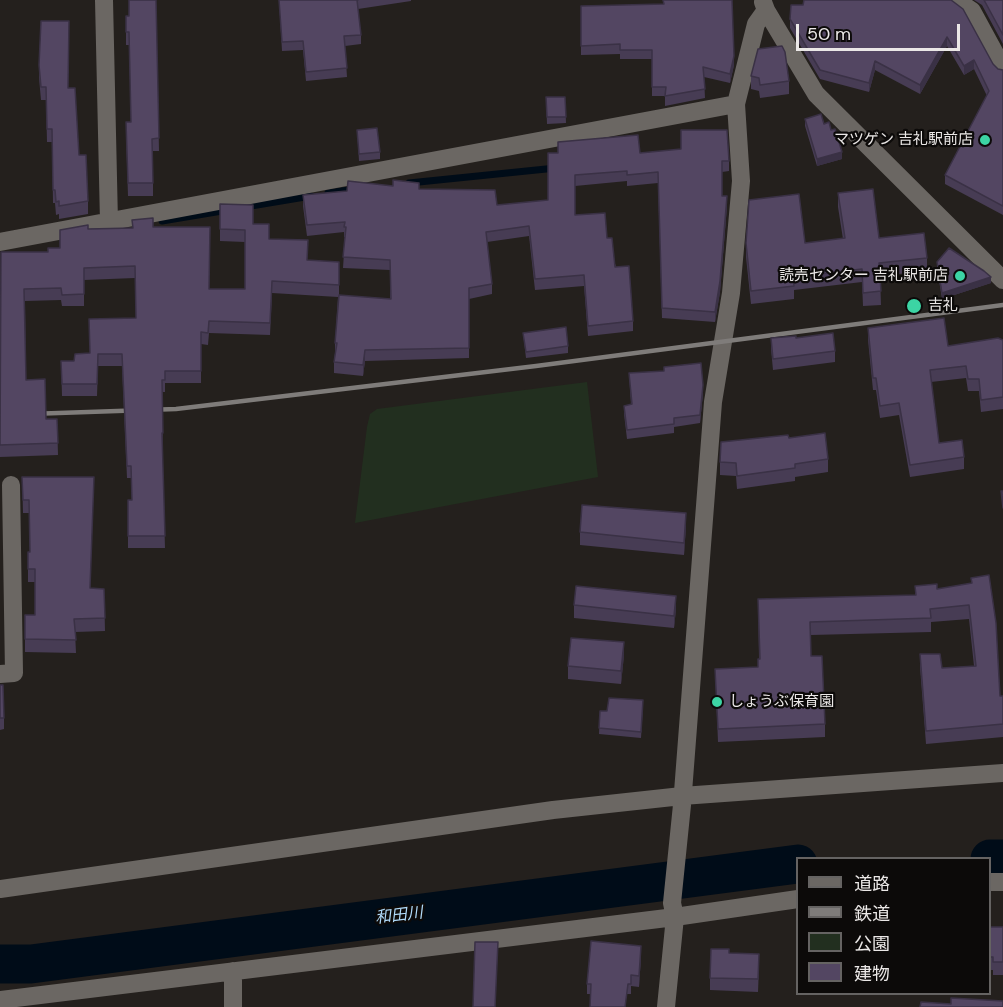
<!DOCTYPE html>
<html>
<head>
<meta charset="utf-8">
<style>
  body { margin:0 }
  #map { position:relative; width:1003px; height:1007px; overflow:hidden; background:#24201d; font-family:"DM Sans","Noto Sans JP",sans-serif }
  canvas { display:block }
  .legend { position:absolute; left:796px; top:857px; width:195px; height:138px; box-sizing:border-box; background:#0c0a09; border:2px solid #656362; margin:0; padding:8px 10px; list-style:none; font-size:18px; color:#ebe8e7 }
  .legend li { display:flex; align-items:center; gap:12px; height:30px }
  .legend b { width:30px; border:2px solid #656362 }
  .scale { position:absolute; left:796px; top:24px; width:164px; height:27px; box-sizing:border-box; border:3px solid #ebe8e7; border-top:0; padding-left:8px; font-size:18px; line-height:21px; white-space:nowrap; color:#ebe8e7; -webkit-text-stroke:4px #0c0a09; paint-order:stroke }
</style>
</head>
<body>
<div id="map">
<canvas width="1003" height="1007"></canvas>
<ul class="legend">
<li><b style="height:8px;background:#6b6763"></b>道路</li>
<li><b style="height:8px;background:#7f7c7a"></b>鉄道</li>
<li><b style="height:16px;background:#222f1f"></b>公園</li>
<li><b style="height:16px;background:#534662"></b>建物</li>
</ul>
<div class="scale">50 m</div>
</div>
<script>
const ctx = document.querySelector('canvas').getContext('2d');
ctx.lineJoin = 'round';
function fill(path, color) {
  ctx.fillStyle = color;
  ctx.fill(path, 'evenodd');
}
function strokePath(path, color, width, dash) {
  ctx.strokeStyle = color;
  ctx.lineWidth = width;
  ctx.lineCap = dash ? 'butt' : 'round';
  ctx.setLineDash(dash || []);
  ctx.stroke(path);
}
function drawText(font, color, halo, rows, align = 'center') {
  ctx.font = font + ' "DM Sans","Noto Sans JP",sans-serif';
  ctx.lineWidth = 4.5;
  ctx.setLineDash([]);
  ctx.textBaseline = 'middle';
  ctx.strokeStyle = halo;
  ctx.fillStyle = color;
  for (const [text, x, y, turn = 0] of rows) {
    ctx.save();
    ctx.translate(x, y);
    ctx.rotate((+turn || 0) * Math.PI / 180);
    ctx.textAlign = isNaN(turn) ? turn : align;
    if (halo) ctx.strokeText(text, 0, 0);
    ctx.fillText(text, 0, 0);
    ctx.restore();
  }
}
fill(new Path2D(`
  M587 382 598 477 355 523 367 427 370 414 377 409Z`), '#222f1f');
strokePath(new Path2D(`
  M409 183 556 168
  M328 193 356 189
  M245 207 311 196
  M162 221 228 210`), '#000c18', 7);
strokePath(new Path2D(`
  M990 859H1003
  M0 964H31L798 864`), '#000c18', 39);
strokePath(new Path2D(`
  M104 0 109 222
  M956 0 972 11 1003 68
  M763 2 766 10 816 94 1003 280
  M0 242 736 104 756 24 766 10
  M0 674 14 673 11 485
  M990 882H1003
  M0 889 553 810 682 796 1003 773
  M0 1000 675 917 798 899
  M233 1007V971
  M666 1007 675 917 672 903 682 805 713 402 731 293 741 181 736 104`), '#6b6763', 18);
strokePath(new Path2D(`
  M0 415 176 409 536 366 1003 305`), '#7f7c7a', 4.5);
fill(new Path2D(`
  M156 0 159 151H153V196H128L126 135 131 122 129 45H126V16H129Z
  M279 0H411V1L358 9 361 35V44L345 46 347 77 306 81 303 50 282 51Z
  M951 0 993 64 998 69 1003 70V215L945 184V175L987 96 974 69 964 75 947 46 920 94 875 70 869 92 820 79 790 28V19L803 5Z
  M974 0H1003V44L982 5Z
  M663 4 734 65 730 83 704 77 705 98 665 106V96H652V59H620V54L581 55V6Z
  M39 65 68 88 79 155 88 201V214L59 219V214L56 215 55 203H53L52 142H47L46 100H41L39 78Z
  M751 76 789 81V94L760 98 759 91 751 89Z
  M546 97H565L566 123 547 124Z
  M805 119 824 124 831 130 842 159 817 166 805 126Z
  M357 130 380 152V159L359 161Z
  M548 153H640L729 161V171L722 172V196L727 206 720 292 715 322 662 318 658 183 627 186V181L575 186V215L607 238 633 321V331L588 336 584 286 535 290 529 236 487 242 492 284V294L469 299V358L365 361 363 376 334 373V362L335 353V343L338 297 272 293 270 335 209 333 208 345 201 344V383H165V392H162L163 445H162L165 548H128V500H132L131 478H127L122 366H98L97 396H62L61 361H74L90 353 136 318 135 278 84 280V306H62L61 300 25 301 26 380 46 419H57L58 455 0 457V302L48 252 60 248 88 229 153 227 209 289H245V242L220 241V204L253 224 269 239 308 260 339 262V295L390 299V270L343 268 345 237H344V232L307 236 303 206V195L419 189 497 205 548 200Z
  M838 193 879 238 927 258V271L880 276 881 305 863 306 862 282 794 290V299L751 304 746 257V243H805L843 239 838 207Z
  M937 262 991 283 942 299 937 268Z
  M868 328 948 346 1003 340V409L981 412 979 391H968L966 378 931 382 939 443 964 457V469L910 477 899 415 880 418 876 390H873L868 340Z
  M523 333 568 346V353L526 358Z
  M771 338H796L835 351V362L773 370 771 349Z
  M629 373 703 393 700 423 674 427V433L627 439 624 414V406L631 405Z
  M789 438 828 459V472L795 477V481L737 489 736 476 720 475V462Z
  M22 477 90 588 104 589 105 631 75 632 76 653 25 652V615H35V582H28V552H30L29 513H23Z
  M686 526 684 555 580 545V532Z
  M971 578 1000 696H1003V737L926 744 920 667V654L942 668 974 666 969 619 931 622V632L811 635V656L825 724V737L718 742 715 669 758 667 759 659 758 599 915 595V586L937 589 971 583Z
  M574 605 676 609 674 628 574 618Z
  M624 655 621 684 568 679V666Z
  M0 685 4 718V729L0 730Z
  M643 707 641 738 599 734 600 711H607Z
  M990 927H1003V975H993V970H990Z
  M729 953 759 967 758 992 710 990V978Z
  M641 957 639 987 631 986V994H587V984Z`), '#473c54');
fill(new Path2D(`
  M947 37V46L920 94V85Z
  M734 56V65L730 83V74Z
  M974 60V69L964 75V66Z
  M875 61V70L869 92V83Z
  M842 152V159L817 166V159Z
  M727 196V206L720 292 715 322V312Z
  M991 277V283L942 299V293Z
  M365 350V361L363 376V365Z
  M703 385V393L700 423V415Z
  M686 513V526L684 555V543Z
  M676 596V609L674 628V616Z
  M624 642V655L621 684V671Z
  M641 946V957L639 987V976Z`), '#3a3145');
const building = new Path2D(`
  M129 0H156L159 138 152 139 153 183H128L126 122H131L129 32H126V16H129Z
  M279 0H358H357L361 35 344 36 347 68 306 72 303 41 282 42Z
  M663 0H732L734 56 730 74 703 67 705 89 665 96 666 87H652V50H620V44L581 46V6L664 4Z
  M804 0H951L963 9 993 64 998 69 1003 70V206L945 175 989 91 974 60 964 66 947 37 920 85 875 61 869 83 820 70 790 19 791 5H803Z
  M984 0H1003V35Z
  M41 21H69L68 88H75L79 155H86L88 201 59 206V201L56 202 55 190H53L52 129H47L46 87H41L39 65Z
  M782 46 785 52 789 81 760 85 759 78 751 76 758 49Z
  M546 97H565L566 117H547Z
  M821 114 824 124 829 122 831 130 835 129 842 152 817 159 805 119Z
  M377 128 380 152 359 154 357 130Z
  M681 130H727L729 161H722V196H727L720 281 715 312 662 308 658 172 627 175V171L575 175V215L605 213 607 238H612L615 267 629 266 633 321 588 326 584 275 535 279 529 226 486 232 492 284 469 288V348L365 350 363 365 334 362 337 343H335L339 295 391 299 390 260 343 257 346 227H344L345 222 307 225 303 195 347 191 348 181 393 186V180L419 183V189L495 190 497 205 548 200V153H558V142L638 135 640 153 681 149Z
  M873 189 879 238 924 233 927 258 879 263 881 291 863 293 862 269 793 277 794 286 751 291 746 243 749 200 799 194 805 243 845 238 838 193Z
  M220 204 253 205V224H269V239L308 240 307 260 339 262V285L272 281 270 323 209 321 208 333 201 332V371H165V380H162L163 433H162L165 536H128V500H132L131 466H127L122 354H98L97 384H62L61 361H74L75 354 90 353 89 319 136 318 135 266 84 268V294L62 295 61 288 24 289 26 380 45 379 46 419H57L58 443 0 445 1 252H48V248H60V230L88 225V229L133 228 132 220 153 218V227H210L209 289H245V230L220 229Z
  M949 248 984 271 991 277 942 293 937 262Z
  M944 318 948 346 998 338 1003 340V397L981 400 979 379H968L966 366 930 370 939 443 962 440 964 457 910 465 899 403 880 406 876 378H873L868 328Z
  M566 327 568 346 526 352 523 333Z
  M833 333 835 351 773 359 771 338 796 336V338Z
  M701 363 703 385 700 415 674 418V424L627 430 624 406 632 404 629 373 664 371V367Z
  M825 433 828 459 795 464V468L737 476 736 463 720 462 721 442 788 435 789 438Z
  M22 477H94L90 588 104 589 105 618 74 619 76 640 25 639V615H35V569H28V552H30L29 500H23Z
  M1001 491H1003V508Z
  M582 505 686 513 684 543 580 532Z
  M989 575 996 623 1000 696H1003V724L926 731 920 654H940L942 668 976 666 969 605 930 609 931 618 810 622 811 656H822L825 724 718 729 715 669 758 667V659H760L758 599 916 595 915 586 937 584V589L972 583 971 578Z
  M576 586 676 596 674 616 574 605Z
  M571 638 624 642 621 671 568 666Z
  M0 685H3L4 718H0Z
  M609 698 643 700 641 732 599 728 600 711H607Z
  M990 927H1003V962H993V957H990Z
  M591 941 641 946 639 976 631 975V984H628L625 1007H590L591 984H587Z
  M475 942H498L495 1007H473Z
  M711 949H729V953L759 954 758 979 710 978Z
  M951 998 1003 1001V1007H920L921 1002 951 1004Z`);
fill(building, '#534662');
strokePath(building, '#3a3145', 1.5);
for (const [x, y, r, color] of [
  [985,140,6,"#3cd4a4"],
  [960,276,6,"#3cd4a4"],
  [914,306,8,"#3cd4a4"],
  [717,702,6,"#3cd4a4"]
]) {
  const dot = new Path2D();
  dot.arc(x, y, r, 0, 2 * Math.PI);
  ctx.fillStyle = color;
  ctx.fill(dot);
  strokePath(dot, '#0c0a09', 2);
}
drawText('15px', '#ebe8e7', '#0c0a09', [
  ["マツゲン 吉礼駅前店",973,140],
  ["読売センター 吉礼駅前店",948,276],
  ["吉礼",928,306,"left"],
  ["しょうぶ保育園",729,702,"left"]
], 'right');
drawText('italic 16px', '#b0daf9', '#0c0a09', [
  ["和田川",399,916,-7]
]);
</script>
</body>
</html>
